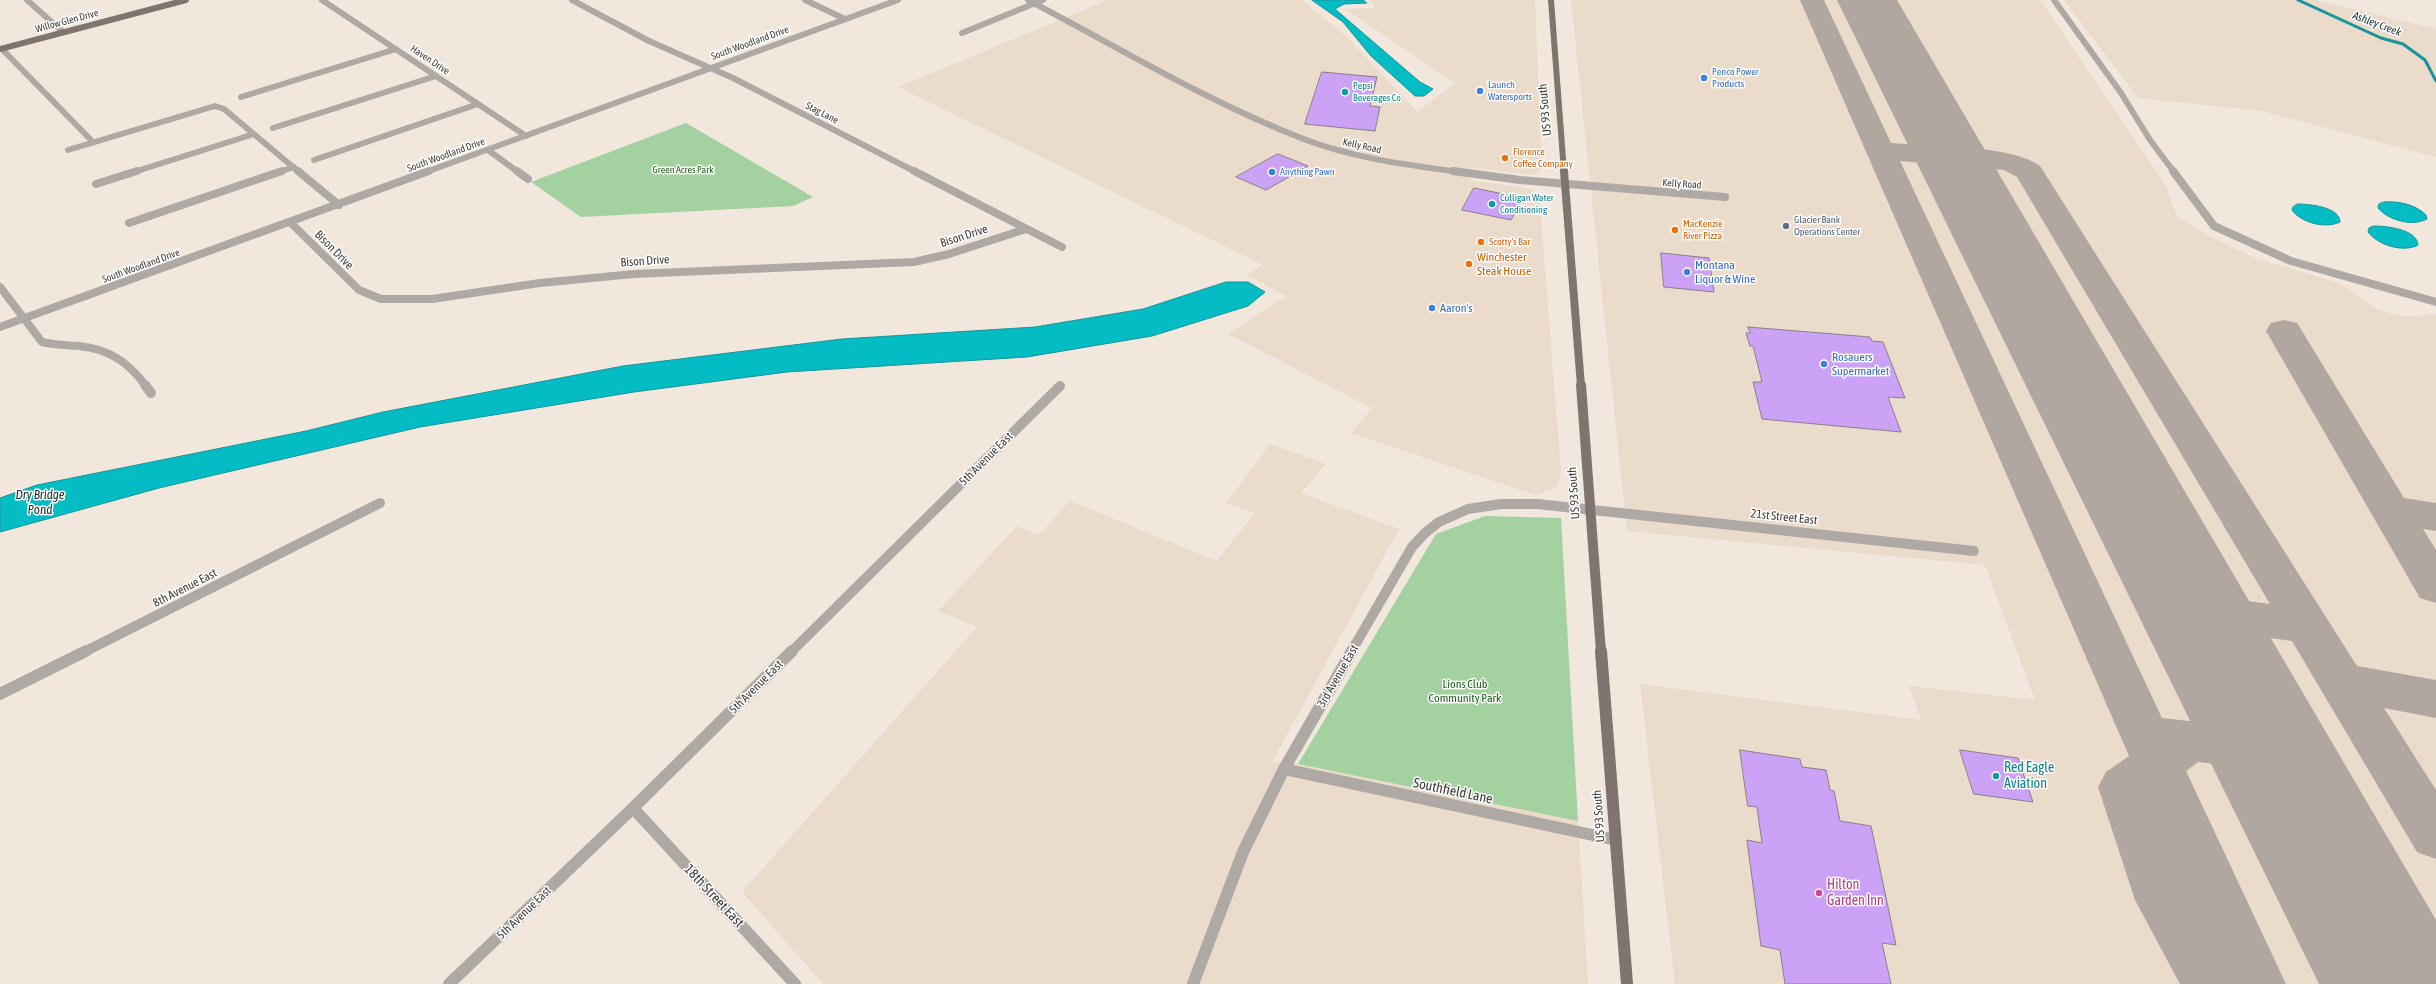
<!DOCTYPE html>
<html>
<head>
<meta charset="utf-8">
<style>
  body { margin:0 }
  canvas { display:block; background:#f1e7dc }
</style>
</head>
<body>
<canvas width="2436" height="984"></canvas>
<script>
const ctx = document.querySelector('canvas').getContext('2d');
ctx.lineJoin = 'round';
function fill(path, color) {
  ctx.fillStyle = color;
  ctx.fill(path, 'evenodd');
}
function strokePath(path, color, width, dash) {
  ctx.strokeStyle = color;
  ctx.lineWidth = width;
  ctx.lineCap = dash ? 'butt' : 'round';
  ctx.setLineDash(dash || []);
  ctx.stroke(path);
}
function drawText(font, color, halo, rows, align = 'center') {
  ctx.font = font + ' "Asap Condensed",sans-serif';
  ctx.lineWidth = 3;
  ctx.setLineDash([]);
  ctx.textBaseline = 'middle';
  ctx.strokeStyle = halo;
  ctx.fillStyle = color;
  for (const [text, x, y, turn = 0] of rows) {
    ctx.save();
    ctx.translate(x, y);
    ctx.rotate((+turn || 0) * Math.PI / 180);
    ctx.textAlign = isNaN(turn) ? turn : align;
    if (halo) ctx.strokeText(text, 0, 0);
    ctx.fillText(text, 0, 0);
    ctx.restore();
  }
}
fill(new Path2D(`
  M1108 0H1302L1347 37 1417 112 1455 83 1345 9 1375 8 1371 0H1535L1542 169 1534 175 1472 168 1470 180 1526 188 1539 193 1561 472 1556 488 1536 495 1351 433 1372 408 1228 334 1286 296 1246 275 1263 265 898 87Z
  M1571 0H2040L2165 184 2177 216 2207 235 2257 259 2339 283 2377 309 2400 316 2436 315V984H1675L1640 684 1921 720 1909 686 2035 700 1985 565 1627 531Z
  M2064 0H2315L2436 29V157L2262 111 2138 98Z
  M1270 444 1326 464 1301 493 1399 529 1272 762 1298 764 1578 821 1588 984H823L742 892 977 627 938 611 1017 526 1039 535 1070 501 1217 561 1255 513 1226 503Z`), '#eadbca');
fill(new Path2D(`
  M686 123 813 197 793 206 581 217 531 182Z
  M1485 516 1561 518 1578 821 1298 764 1436 534Z`), '#a4d1a0');
const water = new Path2D(`
  M1312 0H1363L1367 3 1344 4 1335 9 1420 82 1433 89 1424 96H1415L1371 56 1343 22Z
  M2384 202C2398 201 2415 204 2426 215L2427 219C2412 227 2388 220 2378 208L2379 204Z
  M2298 204C2309 204 2340 207 2340 222 2326 229 2301 223 2292 210L2293 207Z
  M2374 226C2386 226 2417 229 2418 245 2403 253 2378 245 2368 232L2369 228Z
  M1226 282H1248L1265 292 1248 306 1152 336 1027 357 787 372 634 392 420 427 159 488 0 532V498L37 485 306 431 383 412 623 366 842 339 1035 327 1143 309Z`);
fill(water, '#04bcc4');
strokePath(water, '#16959a', 1);
strokePath(new Path2D(`
  M2298 0 2381 38 2403 44 2425 60 2436 81`), '#16959a', 3);
fill(new Path2D(`
  M1800 0H1824L1891 143C1927 146 2013 145 2040 166L2357 666 2436 680V718L2384 708 2436 790V859L2417 852 2292 641 2195 628 2179 623 2172 611 2179 599 2195 594 2270 604 2017 177 2004 170 1900 161 2162 718 2269 730 2287 736 2294 750 2287 764 2269 770 2198 762 2186 771 2286 984H2180L2135 900 2098 787 2106 772 2129 756Z
  M2284 320 2297 323 2302 331 2404 498 2436 503V531L2423 529 2436 550V603L2420 598 2266 331 2271 323Z`), '#b0a8a0');
fill(new Path2D(`
  M1837 0H1897L2436 920V984H2319Z`), '#b0a8a0');
const building = new Path2D(`
  M1322 72 1377 77 1370 106 1380 107 1375 131 1305 124Z
  M1278 154 1308 166 1266 190 1236 177Z
  M1474 188 1523 198 1511 220 1462 210Z
  M1661 253 1709 258 1714 292 1664 287Z
  M1748 327 1870 337 1872 341 1883 342 1905 398 1888 397 1901 432 1762 419 1753 382H1762L1753 346H1750L1746 333H1750Z
  M1740 750 1800 759 1802 767 1826 770 1830 790 1834 791 1840 821 1871 826 1896 945 1882 943 1891 984H1785L1780 950 1761 946 1747 840 1762 843 1757 807 1748 806Z
  M1960 750 2018 758 2033 802 1974 794Z`);
fill(building, '#cba2f5');
strokePath(building, '#86818c', 1);
strokePath(new Path2D(`
  M27 0 63 32
  M322 0 526 136
  M572 0 649 41 733 78 916 172
  M805 0 845 19
  M1028 0C1118 47 1206 101 1301 138 1352 158 1406 165 1460 172
  M2054 0 2121 93 2150 140 2174 172
  M962 33 1043 0
  M2 49 93 142
  M241 97 396 49
  M273 128 436 76
  M68 150 215 106 224 109 299 172
  M488 150 518 172
  M314 160 478 104
  M134 172 254 134
  M279 172 294 167
  M426 172 898 0`), '#afa9a6', 6);
strokePath(new Path2D(`
  M298 171 339 205
  M517 171 528 179
  M914 171 1062 247
  M1453 171 1520 180 1725 197
  M2173 171 2214 226 2291 261 2436 302
  M96 184 137 171
  M129 223 282 171
  M291 223 359 290 381 299H432L540 283 634 274 914 262 949 254 1026 229
  M0 287 42 342C54 345 66 345 79 346 109 349 128 362 146 386
  M0 327 429 171`), '#afa9a6', 8);
strokePath(new Path2D(`
  M145 385 151 393
  M84 652 380 503
  M791 652 1060 386
  M1351 652 1412 547 1425 533 1439 522 1468 509 1501 504H1537L1974 551`), '#afa9a6', 10);
strokePath(new Path2D(`
  M0 694 86 651
  M1284 769 1616 840
  M633 808 795 984
  M449 984 633 808 792 651
  M1193 984 1243 852 1284 769 1352 651`), '#afa9a6', 12);
strokePath(new Path2D(`
  M1551 0 1564 172
  M0 49 186 0`), '#7f746f', 6);
strokePath(new Path2D(`
  M1564 171 1581 386`), '#7f746f', 8);
strokePath(new Path2D(`
  M1581 385 1601 652`), '#7f746f', 10);
strokePath(new Path2D(`
  M1601 651 1627 984`), '#7f746f', 12);
for (const [x, y, r, color] of [
  [1704,78,4,"#3f7fe0"],
  [1480,91,4,"#3f7fe0"],
  [1345,92,4,"#0f9aa8"],
  [1505,158,4,"#e8710a"],
  [1272,172,4,"#3f7fe0"],
  [1492,204,4,"#0f9aa8"],
  [1786,226,4,"#5c6f8a"],
  [1675,230,4,"#e8710a"],
  [1481,242,4,"#e8710a"],
  [1469,264,4,"#e8710a"],
  [1687,272,4,"#3f7fe0"],
  [1432,308,4,"#3f7fe0"],
  [1824,364,4,"#3f7fe0"],
  [1996,776,4,"#0f9aa8"],
  [1819,893,4,"#d1479c"]
]) {
  const dot = new Path2D();
  dot.arc(x, y, r, 0, 2 * Math.PI);
  ctx.fillStyle = color;
  ctx.fill(dot);
  strokePath(dot, '#fff', 1.5);
}
drawText('10px', '#3f3b37', '#fff', [
  ["Willow Glen Drive",67,21,-15],
  ["South Woodland Drive",750,43,-20],
  ["Haven Drive",430,60,34],
  ["Stag Lane",822,113,27],
  ["Kelly Road",1362,146,13],
  ["South Woodland Drive",446,155,-20],
  ["Kelly Road",1682,184,4],
  ["South Woodland Drive",141,266,-20]
]);
drawText('10px', '#366cbe', '#fff', [
  ["Penco Power",1712,72],
  ["Products",1712,84],
  ["Launch",1488,85],
  ["Watersports",1488,97],
  ["Anything Pawn",1280,172]
], 'left');
drawText('10px', '#0d838f', '#fff', [
  ["Pepsi",1353,86],
  ["Beverages Co",1353,98],
  ["Culligan Water",1500,198],
  ["Conditioning",1500,210]
], 'left');
drawText('10px', '#c56008', '#fff', [
  ["Florence",1513,152],
  ["Coffee Company",1513,164],
  ["MacKenzie",1683,224],
  ["River Pizza",1683,236],
  ["Scotty's Bar",1489,242]
], 'left');
drawText('10px', '#1e611d', '#fff', [
  ["Green Acres Park",683,170]
]);
drawText('10px', '#4e5e75', '#fff', [
  ["Glacier Bank",1794,220],
  ["Operations Center",1794,232]
], 'left');
drawText('italic 11px', '#172f31', '#fff', [
  ["Ashley Creek",2377,24,21]
]);
drawText('12px', '#3f3b37', '#fff', [
  ["US 93 South",1545,110,-95],
  ["Bison Drive",964,236,-18],
  ["Bison Drive",334,250,45],
  ["Bison Drive",645,261,-4],
  ["5th Avenue East",986,459,-45],
  ["US 93 South",1574,493,-94],
  ["21st Street East",1784,517,6],
  ["8th Avenue East",185,588,-27],
  ["3rd Avenue East",1338,676,-60],
  ["5th Avenue East",756,687,-45],
  ["US 93 South",1599,816,-94],
  ["5th Avenue East",524,913,-44]
]);
drawText('12px', '#c56008', '#fff', [
  ["Winchester",1477,257],
  ["Steak House",1477,271]
], 'left');
drawText('12px', '#366cbe', '#fff', [
  ["Montana",1695,265],
  ["Liquor & Wine",1695,279],
  ["Aaron's",1440,308],
  ["Rosauers",1832,357],
  ["Supermarket",1832,371]
], 'left');
drawText('12px', '#1e611d', '#fff', [
  ["Lions Club",1465,684],
  ["Community Park",1465,698]
]);
drawText('italic 13px', '#172f31', '#fff', [
  ["Dry Bridge",40,495],
  ["Pond",40,510]
]);
drawText('14px', '#0d838f', '#fff', [
  ["Red Eagle",2004,768],
  ["Aviation",2004,784]
], 'left');
drawText('14px', '#3f3b37', '#fff', [
  ["Southfield Lane",1453,791,12],
  ["18th Street East",714,896,47]
]);
drawText('14px', '#b23c85', '#fff', [
  ["Hilton",1827,885],
  ["Garden Inn",1827,901]
], 'left');
</script>
</body>
</html>
